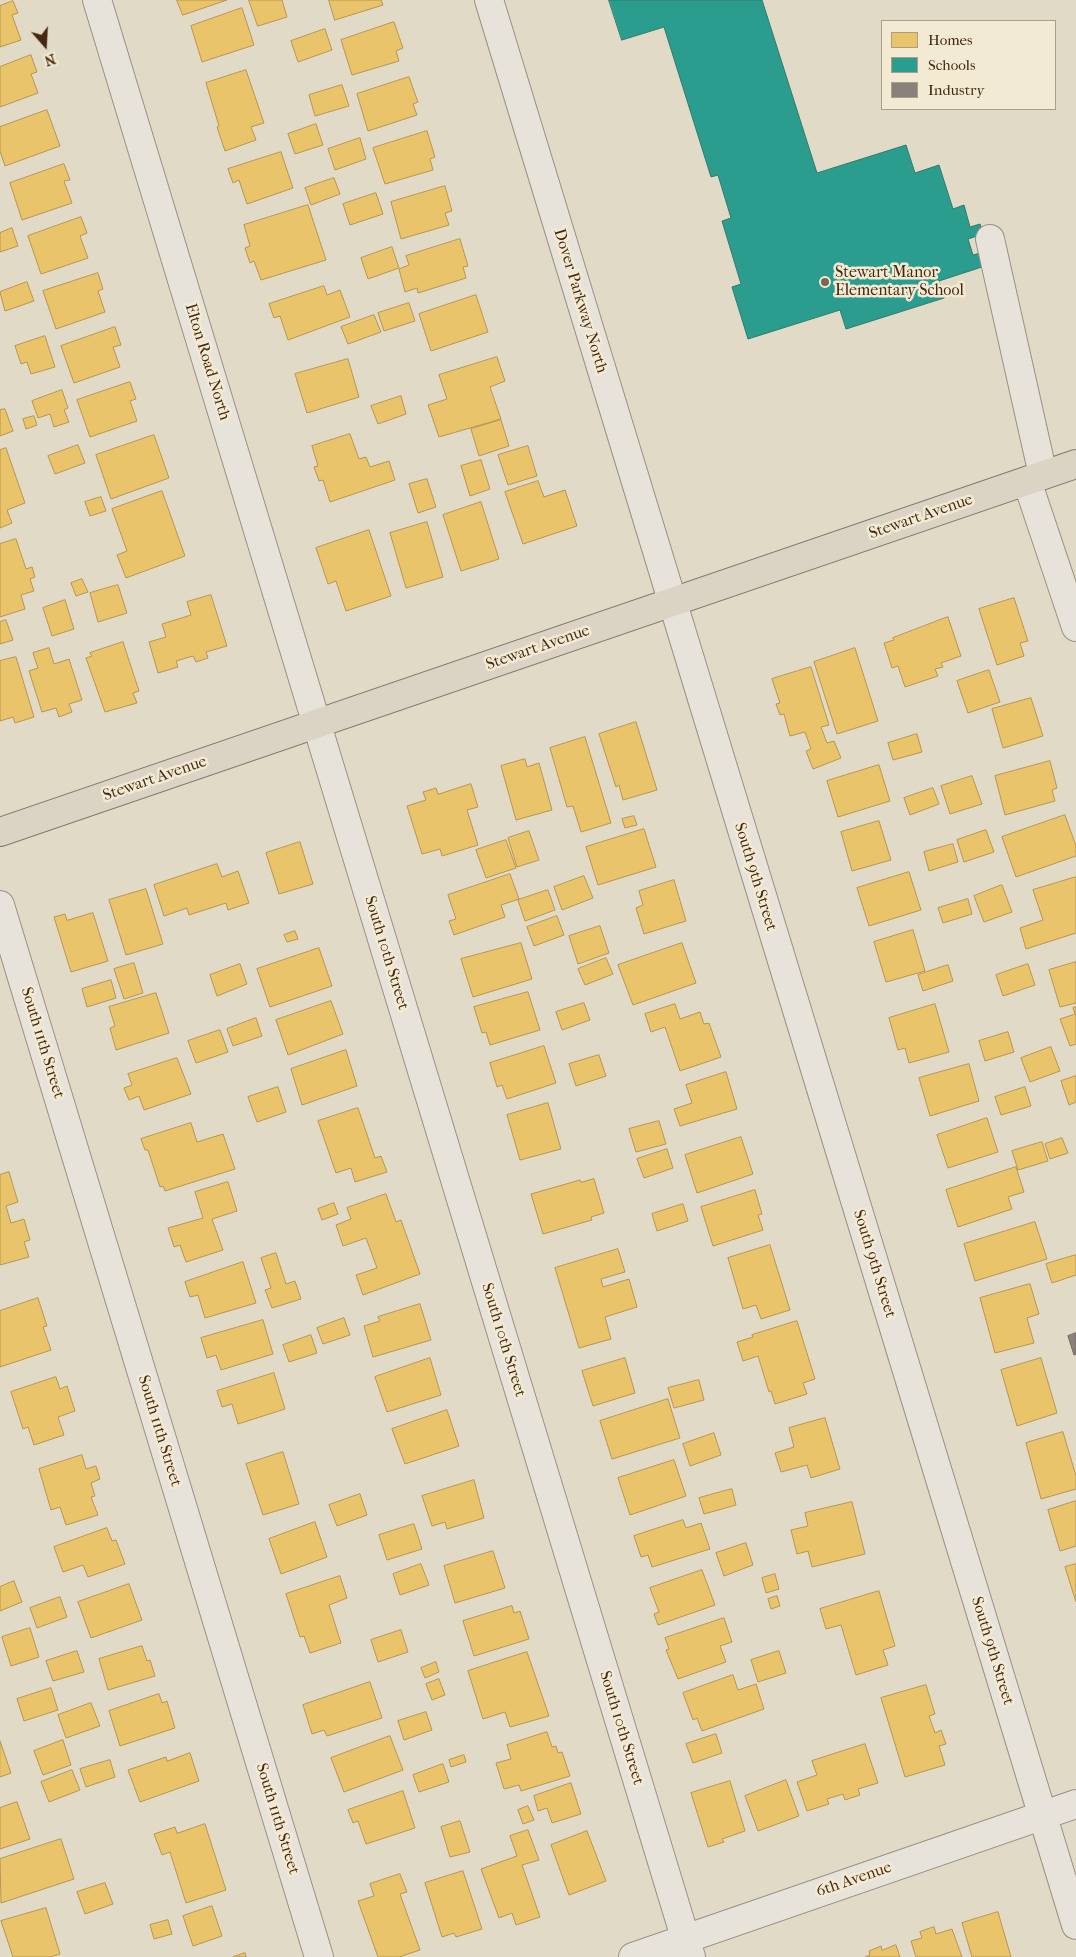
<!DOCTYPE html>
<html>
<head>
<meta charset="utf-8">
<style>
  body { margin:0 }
  #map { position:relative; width:1076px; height:1957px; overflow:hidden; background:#e1dac6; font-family:"IM FELL French Canon",serif }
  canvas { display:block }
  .legend { position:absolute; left:881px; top:20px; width:175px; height:90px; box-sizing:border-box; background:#f3ead3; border:1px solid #ad9c86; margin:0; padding:6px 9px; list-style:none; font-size:15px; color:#452712 }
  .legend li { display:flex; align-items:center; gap:10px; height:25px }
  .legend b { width:25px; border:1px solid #ad9c86 }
  .north { position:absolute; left:20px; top:20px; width:50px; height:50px; -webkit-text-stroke:4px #f3ead3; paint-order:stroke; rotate:161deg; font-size:14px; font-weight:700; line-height:20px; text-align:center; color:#452712 }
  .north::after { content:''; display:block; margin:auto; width:18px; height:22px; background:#452712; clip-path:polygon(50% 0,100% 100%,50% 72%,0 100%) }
</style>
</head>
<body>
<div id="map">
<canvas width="1076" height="1957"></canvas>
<ul class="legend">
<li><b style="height:14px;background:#e9c46a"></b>Homes</li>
<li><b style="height:14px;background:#2a9d8f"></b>Schools</li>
<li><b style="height:14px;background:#8a817c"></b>Industry</li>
</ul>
<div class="north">N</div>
</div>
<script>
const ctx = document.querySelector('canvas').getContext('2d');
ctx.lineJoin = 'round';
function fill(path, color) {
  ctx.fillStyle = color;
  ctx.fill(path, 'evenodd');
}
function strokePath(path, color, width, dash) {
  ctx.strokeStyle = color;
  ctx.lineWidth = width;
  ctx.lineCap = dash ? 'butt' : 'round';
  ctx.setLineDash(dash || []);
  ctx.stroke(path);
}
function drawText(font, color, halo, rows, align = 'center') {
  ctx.font = font + ' "IM FELL French Canon",serif';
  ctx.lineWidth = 5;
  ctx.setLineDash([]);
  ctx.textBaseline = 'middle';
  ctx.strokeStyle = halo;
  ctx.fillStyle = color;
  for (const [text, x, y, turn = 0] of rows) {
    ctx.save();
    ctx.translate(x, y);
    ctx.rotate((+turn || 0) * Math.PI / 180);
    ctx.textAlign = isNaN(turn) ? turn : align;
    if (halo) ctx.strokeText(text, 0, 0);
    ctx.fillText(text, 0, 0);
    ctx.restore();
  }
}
const homes = new Path2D(`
  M177 0H227L183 15Z
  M249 0H282L287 17 258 26Z
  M329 0H381L383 5 335 20Z
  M13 1 18 13 12 15 21 40 0 47V6Z
  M242 8 254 45 202 62 191 26Z
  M394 22 403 48 396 51 399 61 352 75 341 40Z
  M325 29 332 50 298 62 291 41Z
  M31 55 37 72 31 74 38 93 0 107V67Z
  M246 70 264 123 251 127 256 140 225 151 217 127 219 126 206 83Z
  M409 77 418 102 413 104 417 115 368 131 357 94Z
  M342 85 349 106 315 116 309 95Z
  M47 110 60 146 5 166 0 151V127Z
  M316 124 323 145 295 154 288 134Z
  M427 131 435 157 430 159 433 170 385 184 373 148Z
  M360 138 366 159 335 170 328 149Z
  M281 152 293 188 247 204 239 180 233 183 228 169Z
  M64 164 70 180 64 181 72 203 22 220 10 183Z
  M334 178 340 194 311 205 305 188Z
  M445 186 452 211 445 213 449 225 401 239 391 202Z
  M376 193 383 214 350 225 343 204Z
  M308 205 326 260 261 280 254 261 250 263 245 248 250 246 244 225Z
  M81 217 87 233 80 236 88 258 41 274 28 236Z
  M12 228 18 246 0 252V233Z
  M460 239 468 266 463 267 466 278 418 293 417 288 405 292 399 269 409 265 406 256Z
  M392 247 399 268 368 279 361 258Z
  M98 273 103 289 98 291 105 312 56 329 43 291Z
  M27 282 34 301 5 311 0 292Z
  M324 286 327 295 340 290 350 317 288 340 280 316 274 318 269 304Z
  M476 295 488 332 431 351 419 314Z
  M409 303 415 321 384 331 378 313Z
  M374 315 381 332 348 344 341 327Z
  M115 327 121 345 113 347 120 367 74 383 61 346Z
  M45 336 55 367 31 374 27 362 21 364 15 346Z
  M497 357 505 381 490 387 501 419 439 437 428 405 447 399 439 375Z
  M348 359 359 397 307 413 295 374Z
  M130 382 136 399 130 401 137 421 90 437 77 400Z
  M62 390 68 408 64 410 69 422 54 427 50 414 38 418 32 401Z
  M401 396 406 414 378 424 371 406Z
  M5 409 13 431 0 436V410Z
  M34 416 37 425 26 429 23 419Z
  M501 420 509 446 479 456 471 429Z
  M350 434 359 459 366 457 370 467 389 461 395 480 330 502 323 480 319 481 314 467 318 466 312 446Z
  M154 435 169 478 111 499 96 455Z
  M78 445 85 463 55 474 48 456Z
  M528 446 537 476 508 485 498 455Z
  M6 448 25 503 7 510 12 523 0 528V450Z
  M481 460 490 489 470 496 461 466Z
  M427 479 436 507 418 513 409 484Z
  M538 481 544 497 565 490 577 526 523 544 505 492Z
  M162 491 185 556 126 578 117 555 127 551 112 509Z
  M101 497 106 511 90 516 85 502Z
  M481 502 499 559 461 571 443 515Z
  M427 522 443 577 406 588 390 533Z
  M369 530 391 596 346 611 336 581 328 584 316 548Z
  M16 539 26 569 32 567 35 577 30 579 34 591 21 595 25 609 0 617V544Z
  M82 579 88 592 76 596 71 583Z
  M118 585 127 613 98 622 90 593Z
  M211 595 227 646 206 652 208 658 196 662 193 656 176 661 178 667 158 673 149 642 166 637 162 624 191 615 187 602Z
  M1014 598 1028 641 1020 643 1024 656 997 665 979 609Z
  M65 600 74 629 52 636 43 608Z
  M948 617 961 656 941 663 943 667 935 669 938 676 905 687 898 666 892 668 884 643 894 640 893 638Z
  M6 620 13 640 0 644V622Z
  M123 642 139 691 133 693 137 703 105 712 86 658 92 656 90 653Z
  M49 648 54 664 69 659 82 700 69 704 72 712 59 717 56 708 42 712 29 671 38 668 33 653Z
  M855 648 878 721 837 734 814 662Z
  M16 657 34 717 15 723 13 717 0 721V661Z
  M811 667 829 725 821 727 827 743 834 741 841 758 813 769 806 751 811 749 805 732 790 736 784 714 780 715 776 704 780 703 772 679Z
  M989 670 1000 702 968 713 957 681Z
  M1031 698 1043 736 1003 748 992 709Z
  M636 722 657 790 623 800 619 785 616 787 599 734Z
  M917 734 922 752 893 760 888 743Z
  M585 737 611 823 581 832 573 806 567 807 550 748Z
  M525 759 527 767 539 763 552 810 516 820 501 766Z
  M1050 761 1057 788 1052 790 1055 801 1005 815 995 776Z
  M879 765 890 801 838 817 827 781Z
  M972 776 982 804 950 814 941 786Z
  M471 784 478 807 467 810 478 845 442 856 440 849 422 854 407 806 426 800 423 792 436 788 438 794Z
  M933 788 939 804 910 815 904 798Z
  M1065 815 1076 846V856L1016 877 1002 837Z
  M634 816 637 825 625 828 622 819Z
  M879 821 891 860 852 871 841 832Z
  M644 829 656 867 598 885 586 847Z
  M986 830 994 852 964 862 957 840Z
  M529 831 539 860 517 867 508 838Z
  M506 840 516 868 486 878 476 850Z
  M300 842 313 884 279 894 266 853Z
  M953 844 958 862 929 871 924 852Z
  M217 864 222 877 238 871 249 903 228 910 226 903 189 915 187 908 164 916 154 885Z
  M909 872 921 910 869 926 857 888Z
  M510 874 519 899 501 905 505 917 454 935 449 921 456 919 448 895Z
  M584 876 593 898 562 910 554 887Z
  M1076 877V933L1026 949 1020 928 1043 920 1033 890Z
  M674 880 686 921 644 934 636 908 643 905 639 891Z
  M1002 885 1012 912 984 922 974 896Z
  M146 889 163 944 126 955 109 900Z
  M548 890 555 910 525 921 518 900Z
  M968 899 972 914 943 923 938 908Z
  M93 913 108 961 71 972 54 917 65 914 67 920Z
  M557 916 564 935 534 946 527 927Z
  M600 926 609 953 578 964 569 936Z
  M913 930 925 971 886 982 874 942Z
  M295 931 298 939 287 942 284 935Z
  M521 943 532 979 473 997 461 959Z
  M682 943 696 983 633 1005 618 965Z
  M319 948 332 986 270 1007 257 969Z
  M606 958 613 974 585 985 578 969Z
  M1076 962V1003L1060 1007 1049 970Z
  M134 963 143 993 124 999 114 969Z
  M240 964 247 984 217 996 210 975Z
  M1028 964 1035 985 1003 996 996 975Z
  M948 965 953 981 923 991 918 975Z
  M111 980 116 998 87 1007 82 989Z
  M528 992 540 1030 490 1045 486 1032 482 1033 474 1007Z
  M156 993 169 1033 116 1050 110 1028 115 1026 109 1007Z
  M331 1001 343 1034 288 1055 276 1020Z
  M584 1003 590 1020 562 1030 556 1012Z
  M675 1004 680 1019 700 1012 704 1024 709 1023 721 1057 680 1071 665 1027 651 1032 645 1014Z
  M935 1004 949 1052 909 1063 905 1048 898 1050 889 1018Z
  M1076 1007V1044L1070 1046 1060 1019 1075 1014 1073 1008Z
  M256 1018 262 1036 233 1046 227 1029Z
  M220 1030 228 1052 196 1063 188 1041Z
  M1008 1032 1014 1052 985 1061 979 1041Z
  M544 1046 556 1083 507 1099 502 1085 497 1087 490 1063Z
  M1051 1047 1060 1071 1030 1082 1021 1058Z
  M346 1050 357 1086 302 1105 291 1069Z
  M599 1055 606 1076 576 1086 569 1064Z
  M177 1058 191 1094 144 1110 139 1096 129 1100 124 1088 132 1085 128 1074Z
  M969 1064 979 1101 930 1116 919 1078Z
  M726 1072 737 1109 680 1126 674 1109 692 1103 686 1085Z
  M1076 1076V1102L1069 1105 1061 1081Z
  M278 1087 286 1112 257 1122 248 1097Z
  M1025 1087 1031 1106 1001 1115 995 1097Z
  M548 1103 561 1149 520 1160 507 1115Z
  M358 1108 375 1158 381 1156 387 1172 355 1182 351 1168 336 1173 318 1121Z
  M987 1118 998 1152 948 1168 937 1135Z
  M659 1121 666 1144 636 1152 629 1129Z
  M191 1123 197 1142 223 1134 235 1169 165 1191 163 1186 160 1187 148 1150H145L141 1139Z
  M741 1137 753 1174 697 1193 685 1155Z
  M1062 1138 1068 1153 1050 1159 1045 1144Z
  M1042 1142 1048 1161 1018 1170 1012 1151Z
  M667 1149 673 1168 644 1178 637 1159Z
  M1016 1167 1024 1192 1008 1197 1012 1209 958 1227 946 1190Z
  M9 1172 18 1202 6 1206 11 1223 24 1219 30 1240 24 1242 29 1257 0 1265V1175Z
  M594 1179 604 1213 591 1217 592 1220 543 1234 531 1194 580 1180 581 1182Z
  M228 1182 237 1211 212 1219 223 1250 186 1262 180 1245 174 1247 168 1228 203 1218 195 1192Z
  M755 1190 762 1214 758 1215 763 1230 713 1246 701 1207Z
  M386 1194 396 1222 401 1220 420 1274 363 1295 356 1275 377 1268 366 1238 343 1246 336 1225 351 1219 347 1208Z
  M334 1203 338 1214 322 1220 318 1209Z
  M683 1204 688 1221 657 1231 652 1214Z
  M1035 1222 1047 1259 975 1281 964 1244Z
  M770 1245 790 1310 761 1319 756 1305 743 1309 728 1258Z
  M618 1249 625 1272 601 1279 603 1287 629 1279 637 1307 605 1317 611 1339 579 1348 555 1268Z
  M276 1253 286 1284 295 1281 301 1299 272 1308 265 1290 271 1288 261 1258Z
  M1076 1255V1275L1052 1283 1046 1264Z
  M243 1262 256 1303 205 1318 198 1295 190 1297 185 1282Z
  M1030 1284 1039 1314 1027 1318 1034 1343 995 1353 980 1298Z
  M38 1298 47 1326 43 1327 51 1350 0 1367V1311Z
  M420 1304 431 1340 373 1357 364 1326 380 1321 378 1317Z
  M344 1318 350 1335 323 1344 317 1328Z
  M263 1320 273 1354 221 1370 216 1355 207 1358 201 1338Z
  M797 1321 815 1379 803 1383 807 1394 775 1404 771 1391 769 1392 758 1356 743 1361 737 1342 753 1337 752 1335Z
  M311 1335 317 1353 289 1362 283 1345Z
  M430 1358 441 1395 387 1412 375 1377Z
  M625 1358 635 1393 593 1406 582 1371Z
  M1041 1358 1057 1413 1017 1426 1001 1370Z
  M274 1373 285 1409 238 1424 232 1404 222 1407 217 1391Z
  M56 1377 60 1389 67 1386 75 1411 58 1417 64 1435 34 1445 28 1427 23 1429 11 1392Z
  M699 1380 704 1400 674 1408 668 1388Z
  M668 1399 680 1438 612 1459 600 1421Z
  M447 1410 459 1446 405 1464 392 1429Z
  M825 1418 840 1469 811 1478 807 1465 781 1472 775 1453 794 1447 789 1428Z
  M1063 1432 1076 1476V1489L1041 1499 1026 1443Z
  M714 1433 721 1455 690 1466 683 1444Z
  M283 1452 299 1504 263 1515 246 1464Z
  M82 1455 86 1469 96 1466 100 1479 91 1483 95 1496 91 1497 98 1515 66 1525 60 1507 51 1510 39 1469Z
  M674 1460 686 1496 630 1515 618 1478Z
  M474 1480 484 1518 447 1529 445 1522 432 1526 422 1496Z
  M732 1489 736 1505 704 1514 699 1498Z
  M360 1494 367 1515 337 1526 329 1505Z
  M1076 1501V1546L1060 1551 1048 1510Z
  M852 1502 865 1554 812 1567 808 1551 797 1554 791 1530 808 1526 805 1513Z
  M683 1520 686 1528 701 1523 710 1549 652 1567 648 1555 641 1557 634 1536Z
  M315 1522 327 1557 281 1574 269 1539Z
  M414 1524 422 1549 387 1560 379 1535Z
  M107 1528 112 1541 116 1540 125 1564 88 1577 83 1565 63 1572 54 1547Z
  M746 1543 753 1565 724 1576 716 1553Z
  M493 1551 505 1588 455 1603 444 1566Z
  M421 1564 429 1585 400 1595 393 1574Z
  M1076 1564V1602L1065 1567Z
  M702 1570 715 1605 658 1625 654 1614 659 1612 650 1588Z
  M775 1574 779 1589 766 1593 762 1578Z
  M340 1576 347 1598 329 1605 341 1643 310 1653 304 1636 300 1637 286 1594Z
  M14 1581 22 1602 0 1611V1587Z
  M129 1584 142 1620 91 1638 78 1602Z
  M879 1591 895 1646 883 1650 888 1665 856 1675 841 1625 826 1629 820 1609Z
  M777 1596 780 1606 771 1609 768 1599Z
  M60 1597 67 1617 37 1628 30 1608Z
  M512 1606 514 1613 520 1611 529 1639 474 1656 463 1621Z
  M724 1618 732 1642 720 1646 726 1662 678 1679 666 1650 669 1649 665 1638Z
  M30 1628 39 1657 11 1666 2 1637Z
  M401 1630 408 1652 378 1662 371 1640Z
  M142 1646 147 1661 150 1660 155 1676 108 1690 99 1659Z
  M77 1651 84 1672 53 1681 46 1661Z
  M779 1651 786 1673 758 1682 751 1660Z
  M527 1652 549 1716 510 1727 505 1712 483 1719 468 1671Z
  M436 1662 439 1672 425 1678 421 1668Z
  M733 1675 738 1690 756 1684 764 1709 702 1731 697 1718 693 1720 683 1693Z
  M439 1679 445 1695 432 1700 426 1684Z
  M370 1682 382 1718 327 1736 324 1730 312 1734 303 1705Z
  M926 1685 935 1714 929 1716 935 1733 941 1730 946 1744 939 1746 945 1765 905 1777 881 1698Z
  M51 1688 58 1710 24 1721 17 1699Z
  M159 1694 162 1703 167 1701 175 1728 120 1746 109 1711Z
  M91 1703 100 1726 66 1738 58 1715Z
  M426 1712 432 1730 404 1740 398 1721Z
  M547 1732 552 1747 556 1746 558 1753 562 1752 570 1776 521 1791 519 1785 504 1789 496 1763 511 1759 507 1745Z
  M716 1734 722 1753 693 1763 686 1744Z
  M390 1736 403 1770 344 1792 331 1758Z
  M63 1740 71 1765 43 1775 34 1751Z
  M0 1741 11 1773 0 1777Z
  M865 1744 878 1783 858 1789 860 1795 845 1800 843 1794 827 1799 829 1804 807 1811 797 1782 817 1775 812 1761Z
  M190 1753 199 1781 140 1802 128 1770 166 1757 167 1761Z
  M464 1755 466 1762 451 1767 449 1760Z
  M110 1760 115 1777 86 1787 80 1769Z
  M443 1764 449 1782 419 1792 413 1775Z
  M72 1770 80 1790 49 1802 41 1782Z
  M786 1780 799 1816 758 1831 745 1796Z
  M730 1781 745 1831 722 1839 724 1842 708 1847 691 1793Z
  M571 1783 581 1814 552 1823 547 1808 538 1811 534 1796Z
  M403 1791 415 1828 366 1844 358 1821 353 1823 348 1810Z
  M17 1802 30 1839 0 1849V1808Z
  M528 1806 534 1820 523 1824 518 1810Z
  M460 1821 470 1852 450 1857 441 1827Z
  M205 1824 226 1890 186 1903 170 1852 162 1855 154 1834 175 1827 177 1833Z
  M528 1830 539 1860 522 1865 540 1917 516 1925 512 1913 499 1918 481 1869 517 1856 510 1836Z
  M587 1831 606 1881 569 1895 551 1845Z
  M61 1839 74 1879 1 1903 0 1859Z
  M463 1871 482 1929 456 1937 454 1933 442 1937 425 1883Z
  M400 1874 407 1892 400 1894 420 1950 399 1957H378L358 1901 374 1896 370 1884Z
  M105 1883 113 1904 85 1914 77 1892Z
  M212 1906 222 1936 193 1946 183 1916Z
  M46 1908 60 1954 50 1957H13L1 1921Z
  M998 1912 1011 1957H972L962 1923Z
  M168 1920 172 1934 154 1939 150 1925Z
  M934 1927 936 1934 952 1929 962 1957H916L911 1941 922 1938 920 1932Z
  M896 1945 900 1957H865L870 1955 869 1951 881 1946 882 1950Z
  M245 1953 246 1957H233Z`);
fill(homes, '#e9c46a');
strokePath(homes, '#b89550', 1);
const schools = new Path2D(`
  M609 0H762L817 173 906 145 915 173 939 165 953 209 964 205 970 227 980 224 983 234 968 239 973 255 984 252 988 265 939 281 944 298 846 329 840 310 748 339 732 287 741 284 722 221 731 218 718 175 711 177 664 27 622 40Z`);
fill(schools, '#2a9d8f');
strokePath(schools, '#327a6a', 1);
const industry = new Path2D(`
  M1076 1333V1354L1074 1355 1068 1336Z`);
fill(industry, '#8a817c');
strokePath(industry, '#75665c', 1);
const minor = new Path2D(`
  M97 0 691 1957
  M489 0 1076 1925
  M990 239 1043 475
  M1027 481 1076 627
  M0 905 319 1957
  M633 1957 1076 1804`);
const major = new Path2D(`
  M0 832 1076 464`);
strokePath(minor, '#999183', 30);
strokePath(major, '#82796c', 30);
strokePath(minor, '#e8e3da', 28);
strokePath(major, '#dbd4c5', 28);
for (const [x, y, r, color] of [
  [825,282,5,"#7c6651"]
]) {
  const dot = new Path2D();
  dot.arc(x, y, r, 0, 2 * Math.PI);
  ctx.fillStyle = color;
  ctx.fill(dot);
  strokePath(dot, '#f3ead3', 2);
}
drawText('16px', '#452712', '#f3ead3', [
  ["Stewart Manor",835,273],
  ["Elementary School",835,291]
], 'left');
drawText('16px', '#452712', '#f3ead3', [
  ["Dover Parkway North",580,301,73],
  ["Elton Road North",207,362,73],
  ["Stewart Avenue",921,517,-19],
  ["Stewart Avenue",538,648,-19],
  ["Stewart Avenue",155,779,-19],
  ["South 9th Street",755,877,73],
  ["South 10th Street",386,953,73],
  ["South 11th Street",42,1043,73],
  ["South 9th Street",874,1264,73],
  ["South 10th Street",503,1340,73],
  ["South 11th Street",159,1431,73],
  ["South 9th Street",992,1651,73],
  ["South 10th Street",621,1728,73],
  ["South 11th Street",277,1819,73],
  ["6th Avenue",854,1880,-19]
]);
</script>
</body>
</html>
